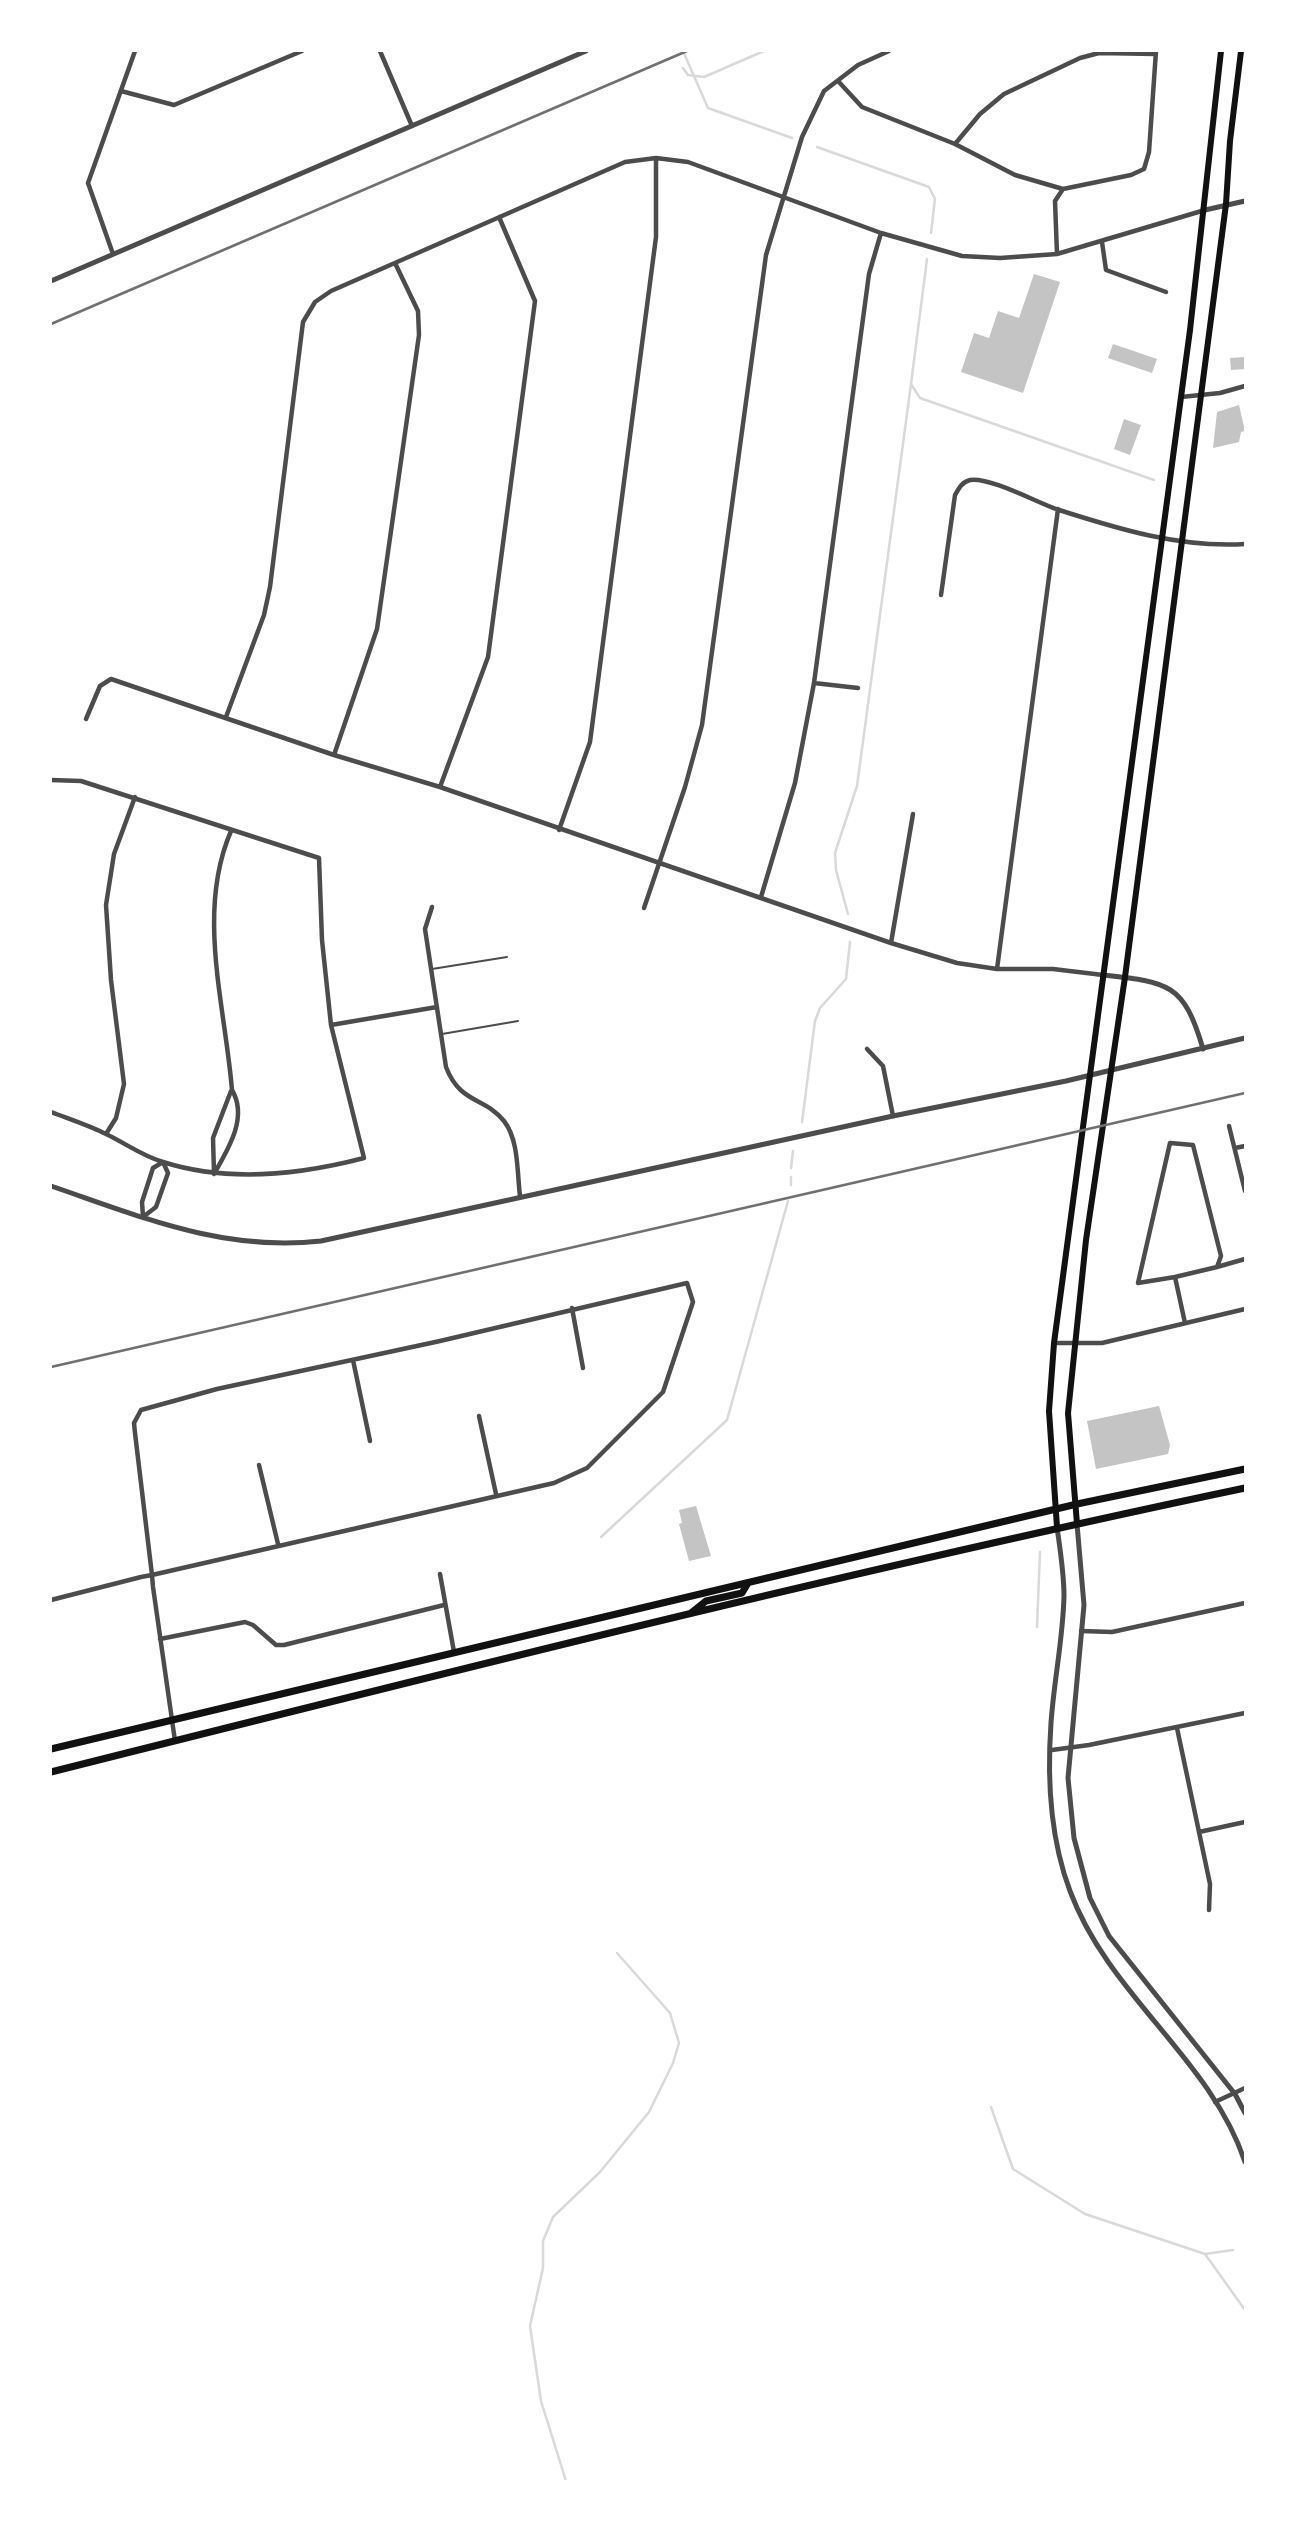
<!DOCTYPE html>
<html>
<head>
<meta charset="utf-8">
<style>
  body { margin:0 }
  #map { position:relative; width:1296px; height:2532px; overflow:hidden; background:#fff; font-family:Montserrat,sans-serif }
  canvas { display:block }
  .frame { position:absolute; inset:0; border:52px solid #fff; pointer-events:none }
</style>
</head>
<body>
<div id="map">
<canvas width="1296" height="2532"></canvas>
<div class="frame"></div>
</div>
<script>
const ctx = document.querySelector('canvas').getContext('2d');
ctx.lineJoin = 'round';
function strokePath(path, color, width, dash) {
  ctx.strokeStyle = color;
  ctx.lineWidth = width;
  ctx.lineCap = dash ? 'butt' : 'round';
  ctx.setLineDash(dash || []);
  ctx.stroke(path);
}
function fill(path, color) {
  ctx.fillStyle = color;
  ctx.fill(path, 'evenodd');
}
strokePath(new Path2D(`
  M683 51 708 108 792 138
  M683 68 688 75 704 77 764 51
  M817 147 929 187 935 199 931 233
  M927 259 911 384 920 398 1154 480
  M848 914 836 870 835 853 857 786 911 384
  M802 1122 815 1021 820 1008 846 979 850 942
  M791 1168 793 1151
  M791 1185V1177
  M601 1537 727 1420 788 1201
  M1037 1627 1040 1552
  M991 2107 1013 2169 1085 2214 1205 2254 1233 2250
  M1205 2254 1245 2310
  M566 2481 541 2401 530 2326 543 2268V2241L553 2217 600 2172 649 2112 673 2063 679 2043 670 2013 617 1953`), '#d9d9d9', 2.5);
fill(new Path2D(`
  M1034 274 1060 282 1023 393 961 372 974 333 989 338 998 311 1019 318Z
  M1113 344 1157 359 1152 373 1108 358Z
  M1245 357V369L1231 370 1230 358Z
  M1239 405 1245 431 1241 432 1239 442 1213 448 1217 412Z
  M1124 419 1141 425 1130 455 1114 449Z
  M1159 1406 1170 1445 1168 1454 1096 1469 1087 1421Z
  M696 1506 711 1556 689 1561 679 1524 682 1523 679 1510Z`), '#c4c4c4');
strokePath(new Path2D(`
  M432 969 507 957
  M442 1034 518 1021`), '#4c4c4c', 2);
strokePath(new Path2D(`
  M380 51 412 126
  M838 81 862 107 955 144 1015 175 1063 189 1131 175 1144 169 1149 152 1156 51
  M121 91 174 105 302 51
  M955 144 980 114 1004 94 1080 58 1099 53 1156 54
  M1102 242 1106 270 1166 292
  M113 254 88 183 135 51
  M1057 254 1055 201 1063 189
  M1181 397 1220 393 1245 386
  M941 595 955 495C959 488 962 482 970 480 990 477 1036 502 1056 509 1118 529 1180 548 1245 544
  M814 683 858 688
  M226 717 264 615 270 587 303 322 315 302 331 291 625 162 656 158 688 162 881 233 962 256 1000 258 1057 254 1205 210
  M86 719 100 686 111 679 334 755 440 787 891 943 957 963 997 969H1053L1103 975
  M334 755 377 629 419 335 418 311 395 263
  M51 780 81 781 319 858 322 940 331 1025 364 1158C299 1175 229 1183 163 1162 142 1156 125 1143 106 1134 88 1125 69 1119 51 1112
  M440 787 488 657 535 301 499 217
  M559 830 590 742 656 237V158
  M761 897 795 783 814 683 869 274 881 233
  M432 907 425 929 446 1067C460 1104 485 1097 504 1121 519 1140 517 1173 520 1196
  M644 908 685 787 702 725 766 255 802 137 824 91 858 65 889 51
  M891 943 913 814
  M997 969 1058 509
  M331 1025 437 1007
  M867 1049 883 1066 893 1116
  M1229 1126 1245 1191
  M106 1134 116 1118 124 1084 111 980 106 905 114 854 135 797
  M1235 1148 1245 1146
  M163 1162 168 1173 156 1207 143 1217 142 1202 153 1168Z
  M214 1173 213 1138 231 1091
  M214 1174C229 1148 248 1117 232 1090 225 1005 196 912 231 831
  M1217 1267 1245 1259
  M1175 1277 1138 1283 1170 1143 1193 1145 1221 1256 1217 1267 1175 1277 1185 1323
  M572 1308 583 1368
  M1054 1343H1102L1245 1309
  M353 1360 370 1441
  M479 1416 496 1494
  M259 1465 278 1544
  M440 1574 454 1652
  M51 1600 141 1577 152 1575 554 1483 587 1468 663 1392 693 1302 687 1283 440 1341 217 1389 141 1410 134 1423 135 1433 152 1575 153 1587 175 1741
  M1081 1631 1112 1632 1245 1603
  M160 1639 245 1622 253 1625 276 1645H284L444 1605
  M1177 1728 1210 1884 1209 1910
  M1052 1750 1089 1745 1245 1713
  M1199 1832 1245 1822
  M1215 2102 1245 2088`), '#4c4c4c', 4.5);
strokePath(new Path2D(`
  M1205 210 1245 201
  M51 281 586 51
  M1103 975C1168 982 1184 983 1203 1049
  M51 1186C142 1217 223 1252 321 1241L893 1116 1066 1081 1245 1038
  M1077 1524 1084 1605 1068 1778 1074 1838 1090 1898 1109 1936 1235 2094 1245 2113
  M1057 1527C1060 1549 1064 1573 1064 1596 1063 1639 1054 1680 1051 1723 1047 1779 1050 1838 1070 1891 1109 1996 1211 2059 1245 2162`), '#4c4c4c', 5);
strokePath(new Path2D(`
  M1077 1524 1068 1413 1086 1240 1125 977 1226 204 1230 141 1241 51
  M1057 1527 1049 1411 1054 1343 1190 330 1221 51`), '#111', 6);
strokePath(new Path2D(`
  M691 1613 706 1601 742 1593 748 1583
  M51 1749 1077 1504 1245 1469
  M51 1772C448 1672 845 1572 1245 1488`), '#111', 7);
strokePath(new Path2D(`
  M51 324 687 51
  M51 1367 1245 1093`), '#707070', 2.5);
</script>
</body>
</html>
